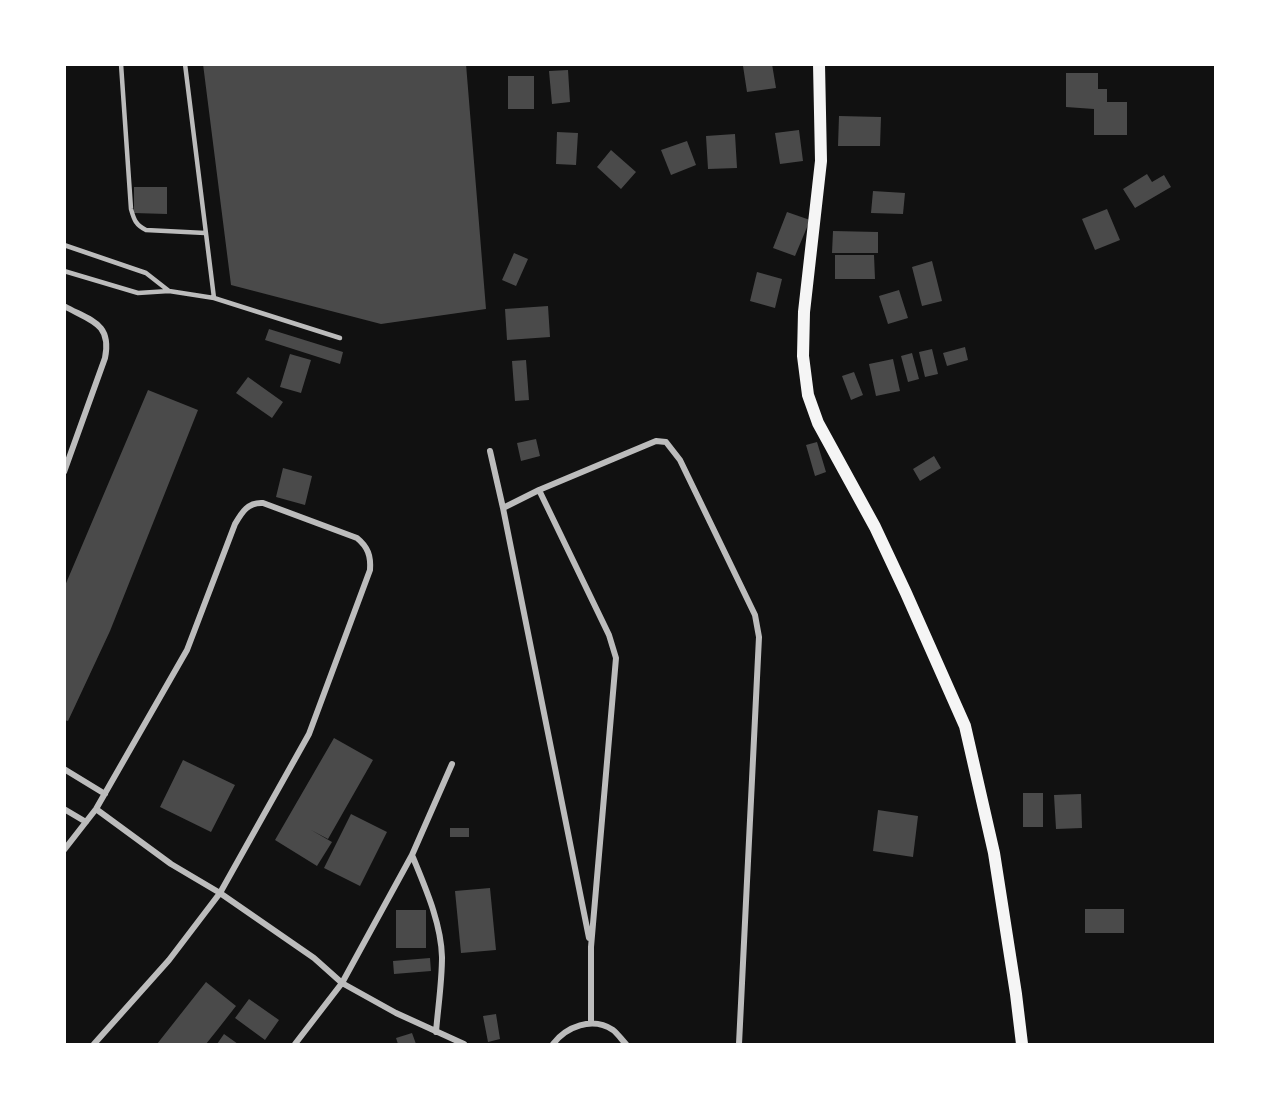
<!DOCTYPE html>
<html>
<head>
<meta charset="utf-8">
<style>
  body { margin:0 }
  #map { position:relative; width:1280px; height:1109px; overflow:hidden; background:#111; font-family:"PT Serif",serif }
  canvas { display:block }
  .frame { position:absolute; inset:0; border:66px solid #fff; pointer-events:none }
</style>
</head>
<body>
<div id="map">
<canvas width="1280" height="1109"></canvas>
<div class="frame"></div>
</div>
<script>
const ctx = document.querySelector('canvas').getContext('2d');
ctx.lineJoin = 'round';
function fill(path, color) {
  ctx.fillStyle = color;
  ctx.fill(path, 'evenodd');
}
function strokePath(path, color, width, dash) {
  ctx.strokeStyle = color;
  ctx.lineWidth = width;
  ctx.lineCap = dash ? 'butt' : 'round';
  ctx.setLineDash(dash || []);
  ctx.stroke(path);
}
fill(new Path2D(`
  M203 64H466L486 309 381 324 231 285Z
  M753 64H772L776 88 747 92 743 66Z
  M568 70 570 102 552 104 549 71Z
  M1066 73H1098V89H1107V102H1127V135H1094V109L1066 107Z
  M508 76H534V109H508Z
  M839 116 881 117 880 146H838Z
  M799 130 803 161 780 164 775 133Z
  M557 132 578 133 576 165 556 164Z
  M735 134 737 168 708 169 706 136Z
  M687 141 696 165 671 175 661 150Z
  M611 150 636 172 621 189 597 167Z
  M1147 174 1152 182 1164 175 1171 187 1135 208 1123 189Z
  M134 187H167V214L134 213Z
  M873 191 905 193 903 214 871 213Z
  M1107 209 1120 240 1095 250 1082 219Z
  M787 212 810 220 795 256 773 248Z
  M833 231 878 232V253H832Z
  M514 253 528 259 516 286 502 280Z
  M835 255H874L875 279H835Z
  M932 261 942 301 922 306 912 267Z
  M757 272 782 279 775 308 750 301Z
  M899 290 908 318 888 324 879 296Z
  M548 306 550 337 507 340 505 309Z
  M269 329 343 352 340 364 265 340Z
  M965 347 968 360 947 366 943 353Z
  M932 349 938 374 925 377 919 352Z
  M912 353 919 379 908 382 901 356Z
  M290 354 311 360 301 393 280 387Z
  M893 359 900 391 876 396 869 364Z
  M526 360 529 400 515 401 512 361Z
  M854 372 863 395 851 400 842 376Z
  M248 377 283 402 272 418 236 393Z
  M148 390 198 410 110 631 68 721 64 720V588Z
  M536 439 540 456 521 461 517 443Z
  M817 442 826 472 815 476 806 445Z
  M934 456 941 468 920 481 913 469Z
  M283 468 312 476 305 505 276 497Z
  M334 738 373 760 328 839 311 830 332 842 317 866 275 840Z
  M183 760 235 785 211 832 160 807Z
  M1023 793H1043V827H1023Z
  M1081 794 1082 828 1056 829 1054 795Z
  M878 810 918 816 913 857 873 851Z
  M351 814 387 832 360 886 324 868Z
  M450 828H469V837H450Z
  M490 888 496 950 461 953 455 891Z
  M1085 909H1124V933H1085Z
  M396 910H426V948H396Z
  M430 958 431 971 394 974 393 961Z
  M206 982 236 1006 218 1029 206 1044H157Z
  M249 999 279 1020 265 1040 235 1018Z
  M496 1014 500 1039 488 1042 483 1016Z
  M412 1033 416 1044H398L396 1038Z
  M224 1034 238 1044H217Z`), '#4a4a4a');
strokePath(new Path2D(`
  M121 64 131 209C134 220 136 225 146 230L205 233
  M185 64 214 298
  M64 245 146 273 169 291 138 293 64 271
  M169 291 214 298 340 338`), '#bcbcbc', 4.5);
strokePath(new Path2D(`
  M64 306C91 321 112 323 105 358L64 472
  M490 451 503 508 589 938
  M539 490 609 635 616 658 591 947V1023
  M503 508 539 490 656 441 666 442 680 460 755 615 759 637 739 1044
  M64 769 105 794
  M64 809 86 822
  M96 809 171 864 220 893 314 958 342 983 396 1013 464 1044
  M64 850 96 809 187 650 235 524C242 512 248 502 263 503L357 538C368 547 371 556 370 570L309 734 220 893 169 960 94 1044
  M412 855 452 764
  M295 1044 342 983 412 855C425 887 441 922 442 957 442 982 438 1007 436 1032
  M553 1044C566 1027 592 1016 613 1030 618 1034 622 1040 626 1044`), '#bcbcbc', 6);
strokePath(new Path2D(`
  M819 64 821 161 804 312 803 356 808 395 818 423 875 527 906 593 965 726 994 853 1016 994 1022 1044`), '#f5f5f5', 12);
</script>
</body>
</html>
